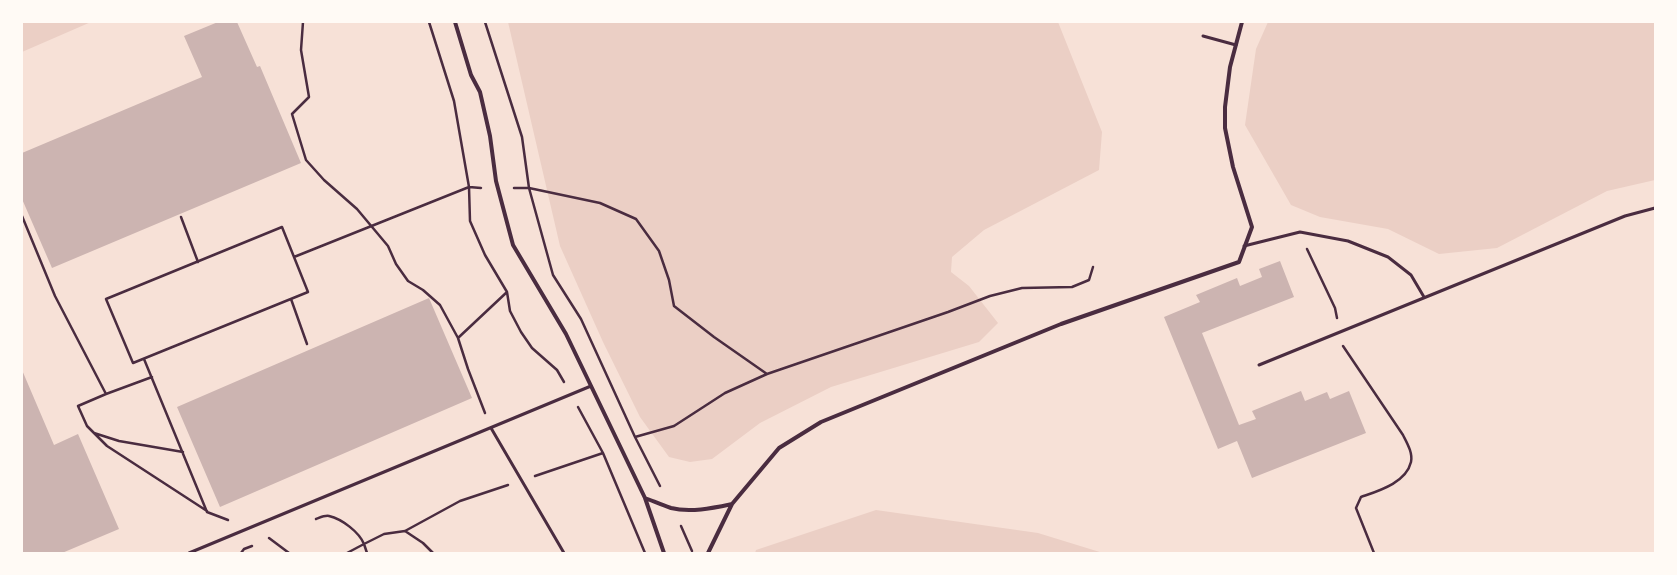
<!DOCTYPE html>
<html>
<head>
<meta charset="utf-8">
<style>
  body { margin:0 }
  #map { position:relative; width:1677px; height:575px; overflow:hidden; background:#f7e1d7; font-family:Lora,serif }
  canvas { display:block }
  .frame { position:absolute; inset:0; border:23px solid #fffaf5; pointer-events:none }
</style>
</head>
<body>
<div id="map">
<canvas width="1677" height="575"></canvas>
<div class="frame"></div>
</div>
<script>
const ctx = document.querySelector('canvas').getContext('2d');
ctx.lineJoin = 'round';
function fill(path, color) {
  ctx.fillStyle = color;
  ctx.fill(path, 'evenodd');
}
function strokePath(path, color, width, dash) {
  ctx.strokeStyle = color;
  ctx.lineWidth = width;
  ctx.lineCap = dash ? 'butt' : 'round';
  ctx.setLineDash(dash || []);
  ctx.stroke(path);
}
fill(new Path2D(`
  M22 22H91L22 52Z
  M508 22H1058L1102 132 1099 170 984 230 952 257 951 272 969 286 998 323 979 342 831 387 760 423 712 459 690 462 669 457 640 417 603 342 560 246Z
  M1268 22H1655V180L1607 191 1497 248 1439 254 1388 229 1320 217 1291 205 1245 125 1256 49Z
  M876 510 1038 533 1103 553H755L756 550Z`), '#ebcfc5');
fill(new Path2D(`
  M218 22H237L257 67 260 66 301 163 52 268 22 199V153L202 77 184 36Z
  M1280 261 1294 297 1202 333 1239 425 1256 419 1252 411 1301 391 1305 401 1327 392 1330 399 1349 391 1366 433 1252 478 1237 441 1218 449 1164 317 1200 302 1196 295 1237 278 1240 286 1262 277 1259 269Z
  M429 298 472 398 220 507 177 407Z
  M22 370 54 445 78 434 119 529 62 553H22Z`), '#ccb4b1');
strokePath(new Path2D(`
  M303 22 301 50 309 97 292 114 306 160 324 180 357 209 388 246 396 264 408 281 423 290 440 305 458 338 468 369 485 413
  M429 22 454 101 469 187 470 221 485 255 507 292 510 311 521 332 532 348 557 370 564 382
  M485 22 522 137 529 188H514
  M22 216 55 296 106 394 78 406 87 426 107 446 207 511
  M181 217 198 262
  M282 227 308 292 133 363 106 299Z
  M1307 249 1335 308 1337 318
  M294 257 469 187 481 188
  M291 299 307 344
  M458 338 507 292
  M1343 346 1403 435C1407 443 1413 453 1411 462 1406 483 1378 491 1361 497L1356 508 1374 553
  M144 359 207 512 228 520
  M106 394 152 377
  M578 407 603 453 645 553
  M94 433 119 441 183 452
  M635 437 581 319 553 275 529 188 600 203 636 219 659 251 669 280 674 306 714 337 767 374
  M535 476 603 453
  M660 486 635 437 674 426 725 393 767 374 948 312 990 296 1022 288 1072 287 1089 280 1093 267
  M316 519C319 518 325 515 329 516 342 519 359 532 364 544L384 534 405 531 423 543 433 553
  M681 526 692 551
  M405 531 460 501 508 485
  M269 538 289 553
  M241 553 244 549 252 546
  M347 553 364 544 367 553`), '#4a2c40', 2.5);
strokePath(new Path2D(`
  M1203 36 1236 45
  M1244 246 1300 232 1348 241 1388 257 1411 275 1424 297
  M1259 365 1625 216 1655 208
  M491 428 564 553
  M189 553 591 386`), '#4a2c40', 3);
strokePath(new Path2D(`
  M455 22 471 75 480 92 490 136 496 181 513 245 566 334 645 498 664 553
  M645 498C653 501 662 505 671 508 690 513 713 508 732 504
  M708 553 732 504 779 448 821 422 1061 324 1239 262 1252 227 1233 167 1225 128V107L1230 67 1242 22`), '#4a2c40', 4);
</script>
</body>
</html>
